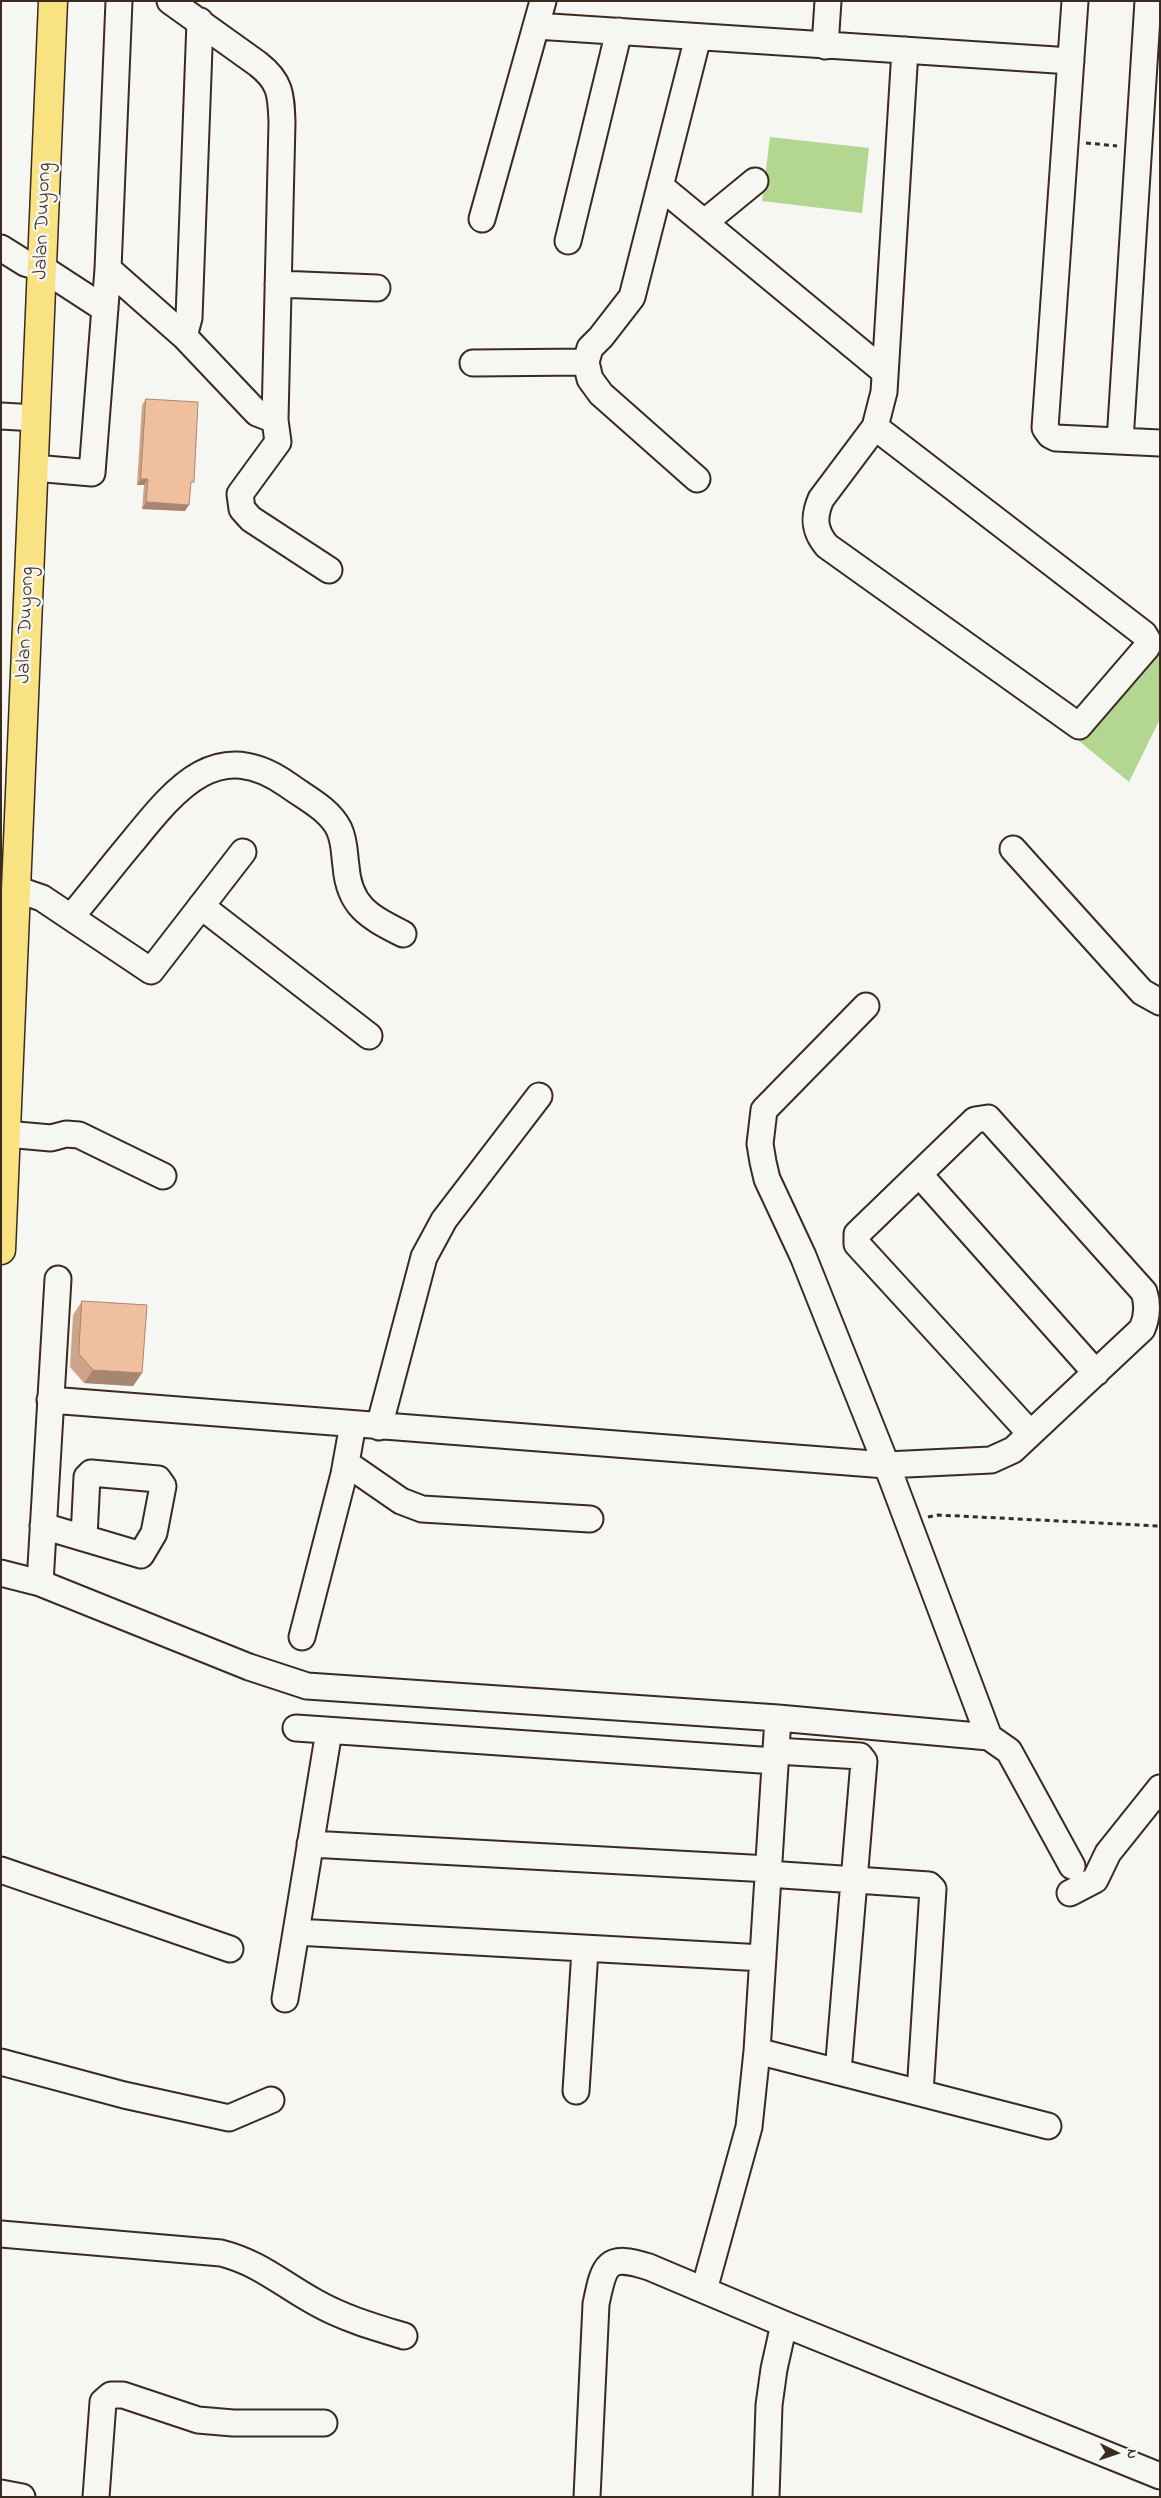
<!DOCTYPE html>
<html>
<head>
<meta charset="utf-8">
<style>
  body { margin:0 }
  #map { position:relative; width:1161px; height:2498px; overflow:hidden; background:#f6f6f2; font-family:"Indie Flower",sans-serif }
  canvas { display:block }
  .frame { position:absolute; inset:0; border:2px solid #3b2a1e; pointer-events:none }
  .north { position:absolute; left:1091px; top:2428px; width:50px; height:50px; -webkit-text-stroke:4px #f6f6f2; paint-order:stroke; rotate:94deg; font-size:14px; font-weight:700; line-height:20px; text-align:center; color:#3b2a1e }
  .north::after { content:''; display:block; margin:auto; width:18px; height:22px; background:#3b2a1e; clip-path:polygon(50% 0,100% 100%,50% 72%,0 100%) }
</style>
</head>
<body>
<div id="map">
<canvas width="1161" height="2498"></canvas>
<div class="frame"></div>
<div class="north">N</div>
</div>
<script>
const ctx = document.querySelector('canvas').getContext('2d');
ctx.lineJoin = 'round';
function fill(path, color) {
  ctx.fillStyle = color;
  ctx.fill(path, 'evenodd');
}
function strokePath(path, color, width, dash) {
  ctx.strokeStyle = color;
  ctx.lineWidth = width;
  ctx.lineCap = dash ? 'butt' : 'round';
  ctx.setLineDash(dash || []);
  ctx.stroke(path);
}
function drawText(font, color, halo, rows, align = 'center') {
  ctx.font = font + ' "Indie Flower",sans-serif';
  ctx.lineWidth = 5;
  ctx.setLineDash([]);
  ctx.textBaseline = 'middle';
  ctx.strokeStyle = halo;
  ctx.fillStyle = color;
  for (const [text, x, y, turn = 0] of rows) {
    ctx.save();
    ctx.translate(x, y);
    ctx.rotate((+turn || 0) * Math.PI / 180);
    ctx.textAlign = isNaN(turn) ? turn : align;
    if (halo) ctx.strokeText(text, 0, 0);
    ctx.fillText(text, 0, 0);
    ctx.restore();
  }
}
fill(new Path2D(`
  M770 137 869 148 862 213 762 201Z
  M1157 650 1160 652V719L1129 782 1079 741Z`), '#b3d690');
const minor = new Path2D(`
  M170 1 258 64C281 82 281 95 282 122L275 420 278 442 240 494 242 509 251 519 329 570
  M1075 1 1045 428 1050 435 1056 438 1160 443
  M536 26 1071 61
  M825 46 828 1
  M660 186 885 372
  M482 219 543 1
  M705 222 755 181
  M568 241 619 31
  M1 248 25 263 42 268 105 309
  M108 269 184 336 257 413 275 420
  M278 284 377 288
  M184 336 189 318 200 21
  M473 363 586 362
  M1 416 36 418
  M875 427 1144 634 1148 641 1147 647 1079 726 827 546C814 531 813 517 821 499L875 427 884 392 905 50
  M1120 441 1148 1
  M34 468 92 473 108 269 119 1
  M697 479 601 394 590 379 586 362 590 348 601 337 632 297 698 37
  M1013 849 1142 992 1160 1002
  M16 889 42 898 151 971 243 852
  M201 906 369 1036
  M71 917C92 892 112 866 133 841 176 788 218 735 288 785 306 798 329 809 339 829 345 842 344 853 346 866 349 907 370 917 403 934
  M866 1006 764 1110 760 1144 763 1162 767 1179 803 1256 892 1479 989 1737
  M6 1134 51 1138 66 1134 79 1135 163 1176
  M919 1174 1096 1373
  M50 1400 886 1465 991 1460 1013 1450 1142 1329C1147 1318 1148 1304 1144 1292L988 1118 975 1120 857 1234V1244L1030 1433
  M379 1427 424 1257 444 1220 539 1096
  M346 1463 401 1501 422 1509 590 1519
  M43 1526 141 1555 154 1533 163 1486 158 1479 91 1473 87 1477 84 1537
  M1 1573 40 1583 249 1667 307 1686 778 1718 989 1737 1009 1751 1072 1866
  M40 1583 58 1279
  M302 1637 344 1474 353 1424
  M296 1728 775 1761
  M776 1751 860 1756 864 1761 838 2072
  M310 1844 769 1869
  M1 1870 230 1949
  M768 1874 929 1885 933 1889 920 2093
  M1070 1893 1095 1880 1108 1853 1160 1788
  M296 1932 763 1958
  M285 1999 329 1731
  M757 2051 1048 2126
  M1 2062 124 2095 229 2118 271 2100
  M576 2091 585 1950
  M1 2234 221 2253C260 2263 282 2284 315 2302 343 2318 374 2327 404 2336
  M704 2290 749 2127 757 2051 778 1718
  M1 2493 22 2497
  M96 2497 103 2402 111 2395H123L198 2420 233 2423H324
  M587 2497 596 2304C604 2265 606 2253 649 2267L784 2324 1160 2476
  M766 2497 769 2405 774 2369 784 2324`);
const major = new Path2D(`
  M1 1250 53 1`);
strokePath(minor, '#3b2a1e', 29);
strokePath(major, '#3b2a1e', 31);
strokePath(new Path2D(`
  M1086 143 1117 146
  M928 1517 938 1515 1160 1526`), '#3b2a1e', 3, [5, 4]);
strokePath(minor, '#f6f6f2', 25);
strokePath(major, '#f8e281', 28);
fill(new Path2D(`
  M146 399 190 487 185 511 142 509 144 485H137L142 405Z
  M82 1301 142 1373 133 1386 84 1383 70 1367 73 1315Z`), '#cea489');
fill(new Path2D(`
  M141 479H148L144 485H137Z
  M146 502 189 505 185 511 142 509Z
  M93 1370 142 1373 133 1386 84 1383Z`), '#a7866f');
const building = new Path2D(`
  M146 399 198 402 194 482H191L189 505 146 502 148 479H141Z
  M82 1301 147 1305 142 1373 93 1370 79 1354Z`);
fill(building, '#efbf9f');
strokePath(building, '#a7866f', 1);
drawText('20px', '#3b2a1e', '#f6f6f2', [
  ["Jalan Duyong",44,221,-88],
  ["Jalan Duyong",27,625,-88]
]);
</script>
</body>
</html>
